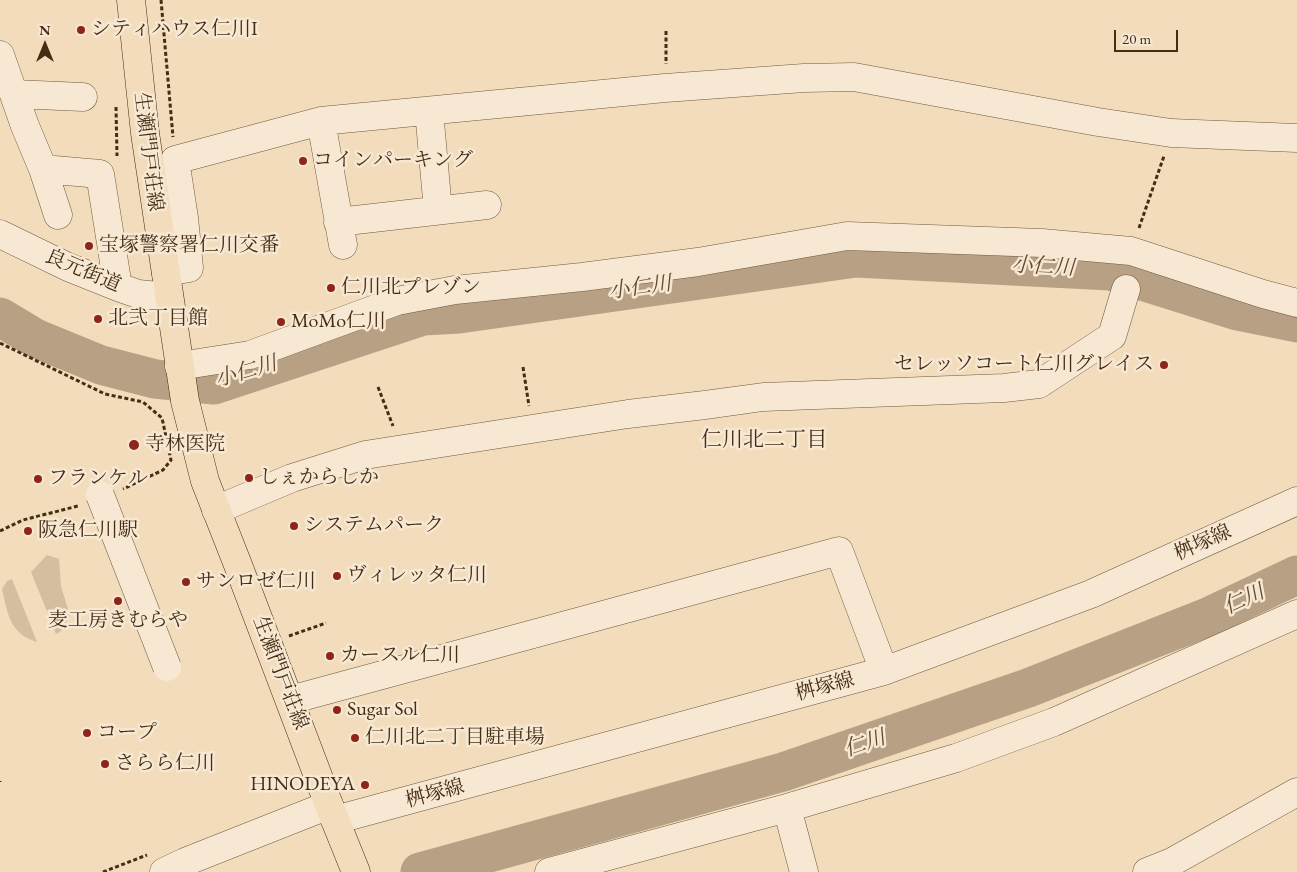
<!DOCTYPE html>
<html>
<head>
<meta charset="utf-8">
<style>
  body { margin:0 }
  #map { position:relative; width:1297px; height:872px; overflow:hidden; background:#f2dcbb; font-family:"EB Garamond",serif }
  canvas { display:block }
  .north { position:absolute; left:20px; top:20px; width:50px; height:50px; -webkit-text-stroke:4px #f7e8d3; paint-order:stroke; rotate:0deg; font-size:14px; font-weight:700; line-height:20px; text-align:center; color:#452c15 }
  .north::after { content:''; display:block; margin:auto; width:18px; height:22px; background:#452c15; clip-path:polygon(50% 0,100% 100%,50% 72%,0 100%) }
  .scale { position:absolute; left:1114px; top:30px; width:64px; height:22px; box-sizing:border-box; border:2px solid #452c15; border-top:0; padding-left:6px; font-size:15px; line-height:18px; white-space:nowrap; color:#452c15; -webkit-text-stroke:4px #f7e8d3; paint-order:stroke }
</style>
</head>
<body>
<div id="map">
<canvas width="1297" height="872"></canvas>
<div class="north">N</div>
<div class="scale">20 m</div>
</div>
<script>
const ctx = document.querySelector('canvas').getContext('2d');
ctx.lineJoin = 'round';
function fill(path, color) {
  ctx.fillStyle = color;
  ctx.fill(path, 'evenodd');
}
function strokePath(path, color, width, dash) {
  ctx.strokeStyle = color;
  ctx.lineWidth = width;
  ctx.lineCap = dash ? 'butt' : 'round';
  ctx.setLineDash(dash || []);
  ctx.stroke(path);
}
function drawText(font, color, halo, rows, align = 'center') {
  ctx.font = font + ' "EB Garamond","Noto Serif JP",serif';
  ctx.lineWidth = 5;
  ctx.setLineDash([]);
  ctx.textBaseline = 'middle';
  ctx.strokeStyle = halo;
  ctx.fillStyle = color;
  for (const [text, x, y, turn = 0] of rows) {
    ctx.save();
    ctx.translate(x, y);
    ctx.rotate((+turn || 0) * Math.PI / 180);
    ctx.textAlign = isNaN(turn) ? turn : align;
    if (halo) ctx.strokeText(text, 0, 0);
    ctx.fillText(text, 0, 0);
    ctx.restore();
  }
}
fill(new Path2D(`
  M47 555 59 559 61 586 70 616 61 631 56 634 31 572Z
  M12 579 37 642C9 633 8 614 2 589L7 581Z`), '#d5be9f');
strokePath(new Path2D(`
  M0 317 35 338 101 365 155 379 214 385 423 316 459 314 856 258 1110 271 1237 311 1297 323
  M420 872 783 772 1028 688 1208 617 1297 575`), '#b7a083', 39);
const minor = new Path2D(`
  M0 55 25 126 43 169 58 215
  M14 94 83 97
  M429 111 438 210
  M321 121 343 245
  M43 169 100 174 118 287
  M338 222 487 205
  M0 234 68 267 118 287 138 294 169 297
  M166 272 189 268 184 218 175 160 321 121 665 88 804 78 854 77 1098 122 1171 133 1297 138
  M179 366 250 355 397 301 455 290 582 277 698 262 847 236 1042 243 1131 251 1263 294 1297 303
  M216 510 292 478 365 455 628 414 705 405 763 397 1004 388 1039 384 1112 336 1126 289
  M290 700 839 551 884 671
  M787 808 804 872
  M335 820 884 671 1091 594 1297 501
  M164 872 185 862 329 805
  M549 872 787 808 956 758 1054 722 1297 614
  M1147 872 1172 862 1297 792`);
const major = new Path2D(`
  M131 0 145 133 185 401 205 481 238 565 329 805 356 872`);
strokePath(minor, '#70583e', 29);
strokePath(major, '#452c15', 29);
strokePath(new Path2D(`
  M161 0 173 137
  M666 31V64
  M116 107 117 156
  M1139 228 1164 156
  M0 343 105 394 143 402 162 418 171 460 163 470 123 489
  M523 367 529 406
  M378 387 393 426
  M0 531 23 520 78 506
  M289 636 326 623
  M0 781V782
  M103 872 147 855`), '#452c15', 3, [4, 2.5]);
strokePath(minor, '#f7e8d3', 28);
strokePath(major, '#f2dcbb', 28);
const minorBridge = new Path2D(`
  M100 495 167 667`);
strokePath(minorBridge, '#70583e', 29, []);
strokePath(minorBridge, '#f7e8d3', 28);
for (const [x, y, r, color] of [
  [81,30,5,"#8f2418"],
  [303,161,5,"#8f2418"],
  [89,246,5,"#8f2418"],
  [331,288,5,"#8f2418"],
  [98,319,5,"#8f2418"],
  [281,322,5,"#8f2418"],
  [1164,365,5,"#8f2418"],
  [134,445,6,"#8f2418"],
  [249,478,5,"#8f2418"],
  [38,479,5,"#8f2418"],
  [294,526,5,"#8f2418"],
  [28,531,5,"#8f2418"],
  [337,576,5,"#8f2418"],
  [186,582,5,"#8f2418"],
  [118,601,5,"#8f2418"],
  [330,656,5,"#8f2418"],
  [337,710,5,"#8f2418"],
  [87,733,5,"#8f2418"],
  [355,738,5,"#8f2418"],
  [105,764,5,"#8f2418"],
  [365,785,5,"#8f2418"]
]) {
  const dot = new Path2D();
  dot.arc(x, y, r, 0, 2 * Math.PI);
  ctx.fillStyle = color;
  ctx.fill(dot);
  strokePath(dot, '#f7e8d3', 2);
}
drawText('20px', '#452c15', '#f7e8d3', [
  ["シティハウス仁川I",91,30],
  ["コインパーキング",313,161],
  ["宝塚警察署仁川交番",99,246],
  ["仁川北プレゾン",341,288],
  ["北弐丁目館",108,319],
  ["MoMo仁川",291,322],
  ["セレッソコート仁川グレイス",1154,365,"right"],
  ["寺林医院",145,445],
  ["しぇからしか",259,478],
  ["フランケル",48,479],
  ["システムパーク",304,526],
  ["阪急仁川駅",38,531],
  ["ヴィレッタ仁川",347,576],
  ["サンロゼ仁川",196,582],
  ["麦工房きむらや",118,621,"center"],
  ["カースル仁川",340,656],
  ["Sugar Sol",347,710],
  ["コープ",97,733],
  ["仁川北二丁目駐車場",365,738],
  ["さらら仁川",115,764],
  ["HINODEYA",355,785,"right"]
], 'left');
drawText('20px', '#452c15', '#f7e8d3', [
  ["生瀬門戸荘線",148,152,83],
  ["良元街道",83,271,23],
  ["桝塚線",1203,543,-24],
  ["生瀬門戸荘線",280,673,69],
  ["桝塚線",825,687,-15],
  ["桝塚線",435,794,-15]
]);
drawText('italic 21px', '#624930', '#f7e8d3', [
  ["小仁川",1043,267,3],
  ["小仁川",640,288,-8],
  ["小仁川",246,372,-16],
  ["仁川",1244,600,-25],
  ["仁川",865,744,-19]
]);
drawText('21px', '#452c15', '#f7e8d3', [
  ["仁川北二丁目",764,440]
]);
</script>
</body>
</html>
